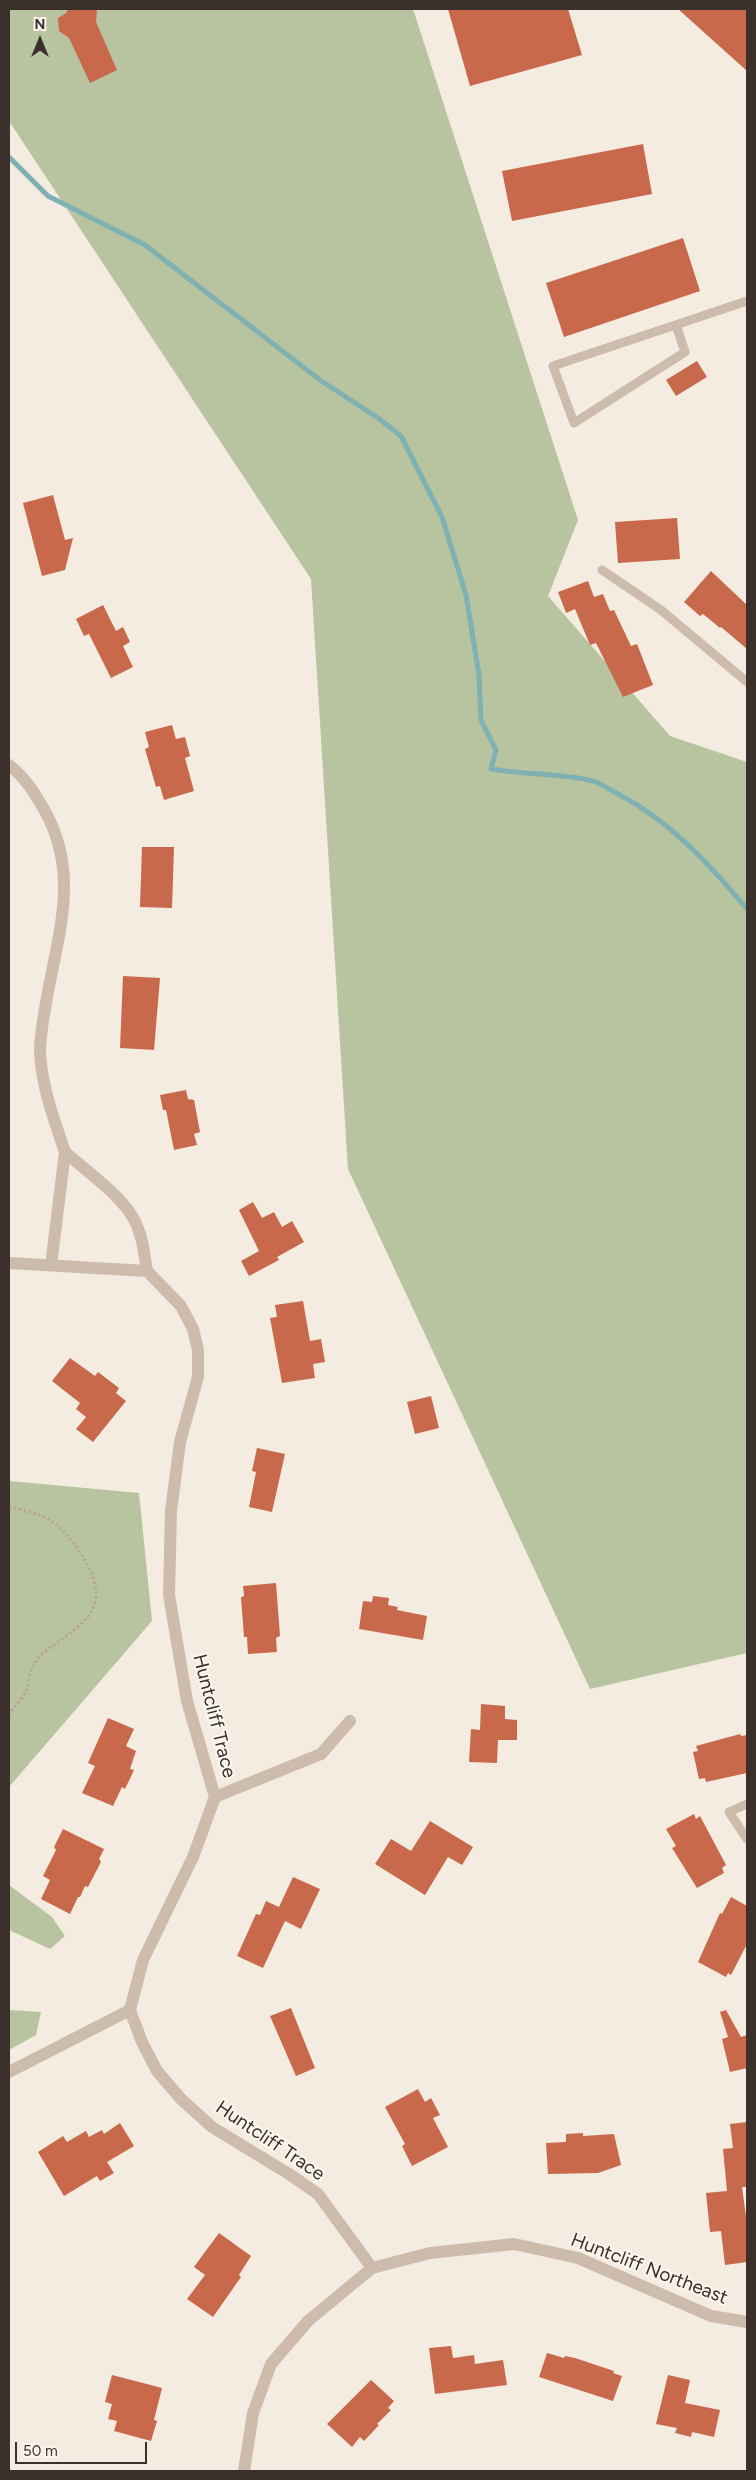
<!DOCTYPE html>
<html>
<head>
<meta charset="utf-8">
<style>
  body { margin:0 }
  #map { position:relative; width:756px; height:2480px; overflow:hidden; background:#f4ebe1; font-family:Figtree,sans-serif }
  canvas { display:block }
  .frame { position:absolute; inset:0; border:10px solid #3b302b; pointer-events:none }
  .north { position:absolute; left:15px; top:15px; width:50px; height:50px; -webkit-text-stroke:4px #fbf5ee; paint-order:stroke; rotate:0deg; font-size:14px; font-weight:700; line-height:20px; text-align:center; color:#3b302b }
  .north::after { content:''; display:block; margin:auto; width:18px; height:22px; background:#3b302b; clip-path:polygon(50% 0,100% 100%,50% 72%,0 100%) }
  .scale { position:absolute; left:15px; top:2442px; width:132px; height:22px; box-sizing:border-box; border:2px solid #3b302b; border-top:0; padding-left:6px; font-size:15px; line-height:18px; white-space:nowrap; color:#3b302b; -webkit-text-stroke:4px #fbf5ee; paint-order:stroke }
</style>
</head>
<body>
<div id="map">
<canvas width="756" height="2480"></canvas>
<div class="frame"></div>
<div class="north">N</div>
<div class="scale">50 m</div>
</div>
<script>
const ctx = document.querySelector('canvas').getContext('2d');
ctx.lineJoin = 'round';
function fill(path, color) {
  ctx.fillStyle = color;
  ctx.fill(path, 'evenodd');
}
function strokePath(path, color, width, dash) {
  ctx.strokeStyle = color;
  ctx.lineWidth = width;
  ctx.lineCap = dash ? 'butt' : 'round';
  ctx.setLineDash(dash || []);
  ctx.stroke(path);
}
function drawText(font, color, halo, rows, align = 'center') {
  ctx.font = font + ' Figtree,sans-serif';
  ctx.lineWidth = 4.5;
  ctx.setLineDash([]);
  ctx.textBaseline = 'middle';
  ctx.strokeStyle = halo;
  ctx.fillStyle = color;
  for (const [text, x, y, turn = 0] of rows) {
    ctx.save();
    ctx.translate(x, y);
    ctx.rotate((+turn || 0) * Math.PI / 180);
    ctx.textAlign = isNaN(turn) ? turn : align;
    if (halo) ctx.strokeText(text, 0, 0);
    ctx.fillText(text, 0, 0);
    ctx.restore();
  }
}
fill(new Path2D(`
  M9 9H413L578 520 548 596 670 736 747 762V1653L590 1689 348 1169 311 579 9 121Z
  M9 1481 139 1493 152 1621 9 1787Z
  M9 1885 52 1917 65 1936 50 1949 9 1930Z
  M9 2010 41 2012 36 2035 9 2050Z`), '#b8c4a0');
strokePath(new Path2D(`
  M9 157 48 196 145 245 320 380 378 418 401 436 442 517 466 595 479 675 481 720 496 750 491 769C525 775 559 773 593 781 602 784 612 791 620 795 671 822 710 865 747 909`), '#7fb0b2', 5);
fill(new Path2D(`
  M68 9H97L96 22 117 70 90 83 69 38 59 31 58 18 66 13Z
  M448 9H568L582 55 470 86Z
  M678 9H747V71Z
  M643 144 652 194 512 221 502 171Z
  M683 238 700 291 564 337 546 283Z
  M697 361 707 377 676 396 666 380Z
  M53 495 65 540 73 538 65 570 42 576 23 503Z
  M677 518 680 559 618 563 615 522Z
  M711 571 747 605V649L721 627 720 628 703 614 700 616 684 602Z
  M588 581 594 597 603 594 610 611 614 610 631 646 637 644 653 685 623 697 596 643 590 645 575 609 566 613 558 592Z
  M103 605 116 631 123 627 130 642 123 646 133 667 111 678 89 634 84 636 76 619Z
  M172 725 176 739 185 737 190 756 185 758 194 791 164 800 160 786 156 787 145 749 149 747 145 732Z
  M142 847H174L172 908 140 907Z
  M123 976 160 978 154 1050 120 1048Z
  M186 1090 188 1099 194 1100 200 1132 194 1134 197 1145 174 1150 166 1110H163L160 1095Z
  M253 1202 262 1218 274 1212 282 1227 292 1221 304 1242 277 1257 279 1260 249 1276 241 1261 259 1251 239 1210Z
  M303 1301 310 1341 321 1339 325 1362 313 1364 315 1378 282 1383 270 1318 277 1317 275 1305Z
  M70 1358 95 1376 98 1372 119 1388 116 1393 126 1401 93 1442 76 1429 86 1417 76 1409 80 1403 52 1381Z
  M431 1396 439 1428 415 1434 407 1402Z
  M257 1448 285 1454 272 1512 249 1507 256 1472 252 1471Z
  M276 1583 280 1636 276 1638 277 1652 248 1654 247 1637H244L241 1597 244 1596 243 1586Z
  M373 1596 389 1598 388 1605 398 1607 397 1610 427 1616 423 1640 359 1629 363 1601 372 1602Z
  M481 1704 505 1706V1719L517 1720V1740H498L497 1763 469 1762 471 1729 480 1730Z
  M108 1718 134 1729 126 1746 136 1751 130 1769 134 1770 125 1789 122 1787 113 1806 82 1793 95 1766 88 1763Z
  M740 1734 741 1736 747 1735V1773L706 1782 705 1778 699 1779 693 1752 698 1751 696 1746Z
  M694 1814 696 1819 700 1816 726 1865 722 1868 724 1873 697 1888 672 1848 676 1846 666 1829Z
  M430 1821 473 1847 462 1865 448 1857 425 1895 375 1864 391 1839 411 1851Z
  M63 1829 104 1849 99 1859 101 1862 88 1887 85 1886 80 1897H78L70 1914 41 1899 50 1880 43 1876 56 1850 54 1847Z
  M293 1877 320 1889 301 1929 285 1921 263 1968 237 1956 256 1914 260 1915 266 1901 279 1907Z
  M731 1897 747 1906V1944L731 1975 728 1973 726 1977 698 1962 720 1913 722 1914Z
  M291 2008 315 2068 296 2076 270 2016Z
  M726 2010 741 2037 747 2035V2068L730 2072 722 2039 728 2037 720 2012Z
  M418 2089 425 2102 431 2098 440 2115 433 2118 448 2147 412 2166 402 2146 405 2144 385 2107Z
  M747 2122V2187H742L747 2224V2262L725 2265 721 2231 710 2232 706 2193 727 2191 723 2149 733 2148 730 2124Z
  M120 2123 134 2146 107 2162 114 2173 100 2181 97 2176 64 2196 38 2152 63 2136 67 2142 86 2131 89 2137 102 2130 104 2134Z
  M583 2133V2136L614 2134 621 2165 598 2173 548 2174 546 2143 566 2142V2134Z
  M219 2233 251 2256 239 2275 241 2277 213 2317 187 2299 205 2275 194 2267Z
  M451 2346 453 2358 474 2355 475 2364 503 2360 507 2385 435 2394 429 2348Z
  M547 2353 564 2358 565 2356 575 2358 614 2371 613 2373 622 2376 613 2401 539 2377Z
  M112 2375 162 2388 154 2420 157 2421 151 2441 114 2431 117 2421 108 2419 112 2404 105 2402Z
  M668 2375 690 2380 685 2403 720 2410 714 2437 692 2432 691 2437 675 2433 677 2428 656 2424Z
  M371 2380 394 2401 388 2408 391 2410 377 2424 379 2425 364 2441 360 2437 352 2447 327 2424Z`), '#c8694b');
strokePath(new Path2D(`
  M9 1507C25 1510 45 1515 58 1526 76 1543 104 1581 94 1606 85 1630 51 1642 36 1661 29 1671 30 1678 27 1689 24 1697 14 1708 9 1714`), '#b9a596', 3, [2.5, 2.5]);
strokePath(new Path2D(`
  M676 325 685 352 574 423 553 366 747 301
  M602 570 661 610 747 682
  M747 1804 729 1812 747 1839`), '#cdbbac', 9);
strokePath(new Path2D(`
  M9 765C25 777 36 795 46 813 79 875 59 931 47 997 44 1015 40 1034 40 1053 42 1088 54 1119 65 1152
  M9 1263 147 1271 181 1306 193 1329 198 1350V1377L180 1442 171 1511 169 1595 187 1701 215 1797 193 1857 143 1960 130 2010 142 2042 157 2071 181 2099 212 2127 289 2174 318 2194 372 2268
  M51 1265 65 1152C85 1170 118 1193 132 1216 142 1232 144 1252 147 1271
  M215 1797 321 1754 350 1721
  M9 2072 130 2010
  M244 2471 253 2413 271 2364 308 2321 372 2268 430 2253 514 2244 578 2258 711 2316 747 2322`), '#cdbbac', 12);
drawText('19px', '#3b302b', '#fbf5ee', [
  ["Huntcliff Trace",214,1716,76],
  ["Huntcliff Trace",270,2141,34],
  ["Huntcliff Northeast",649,2269,21]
]);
</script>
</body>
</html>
